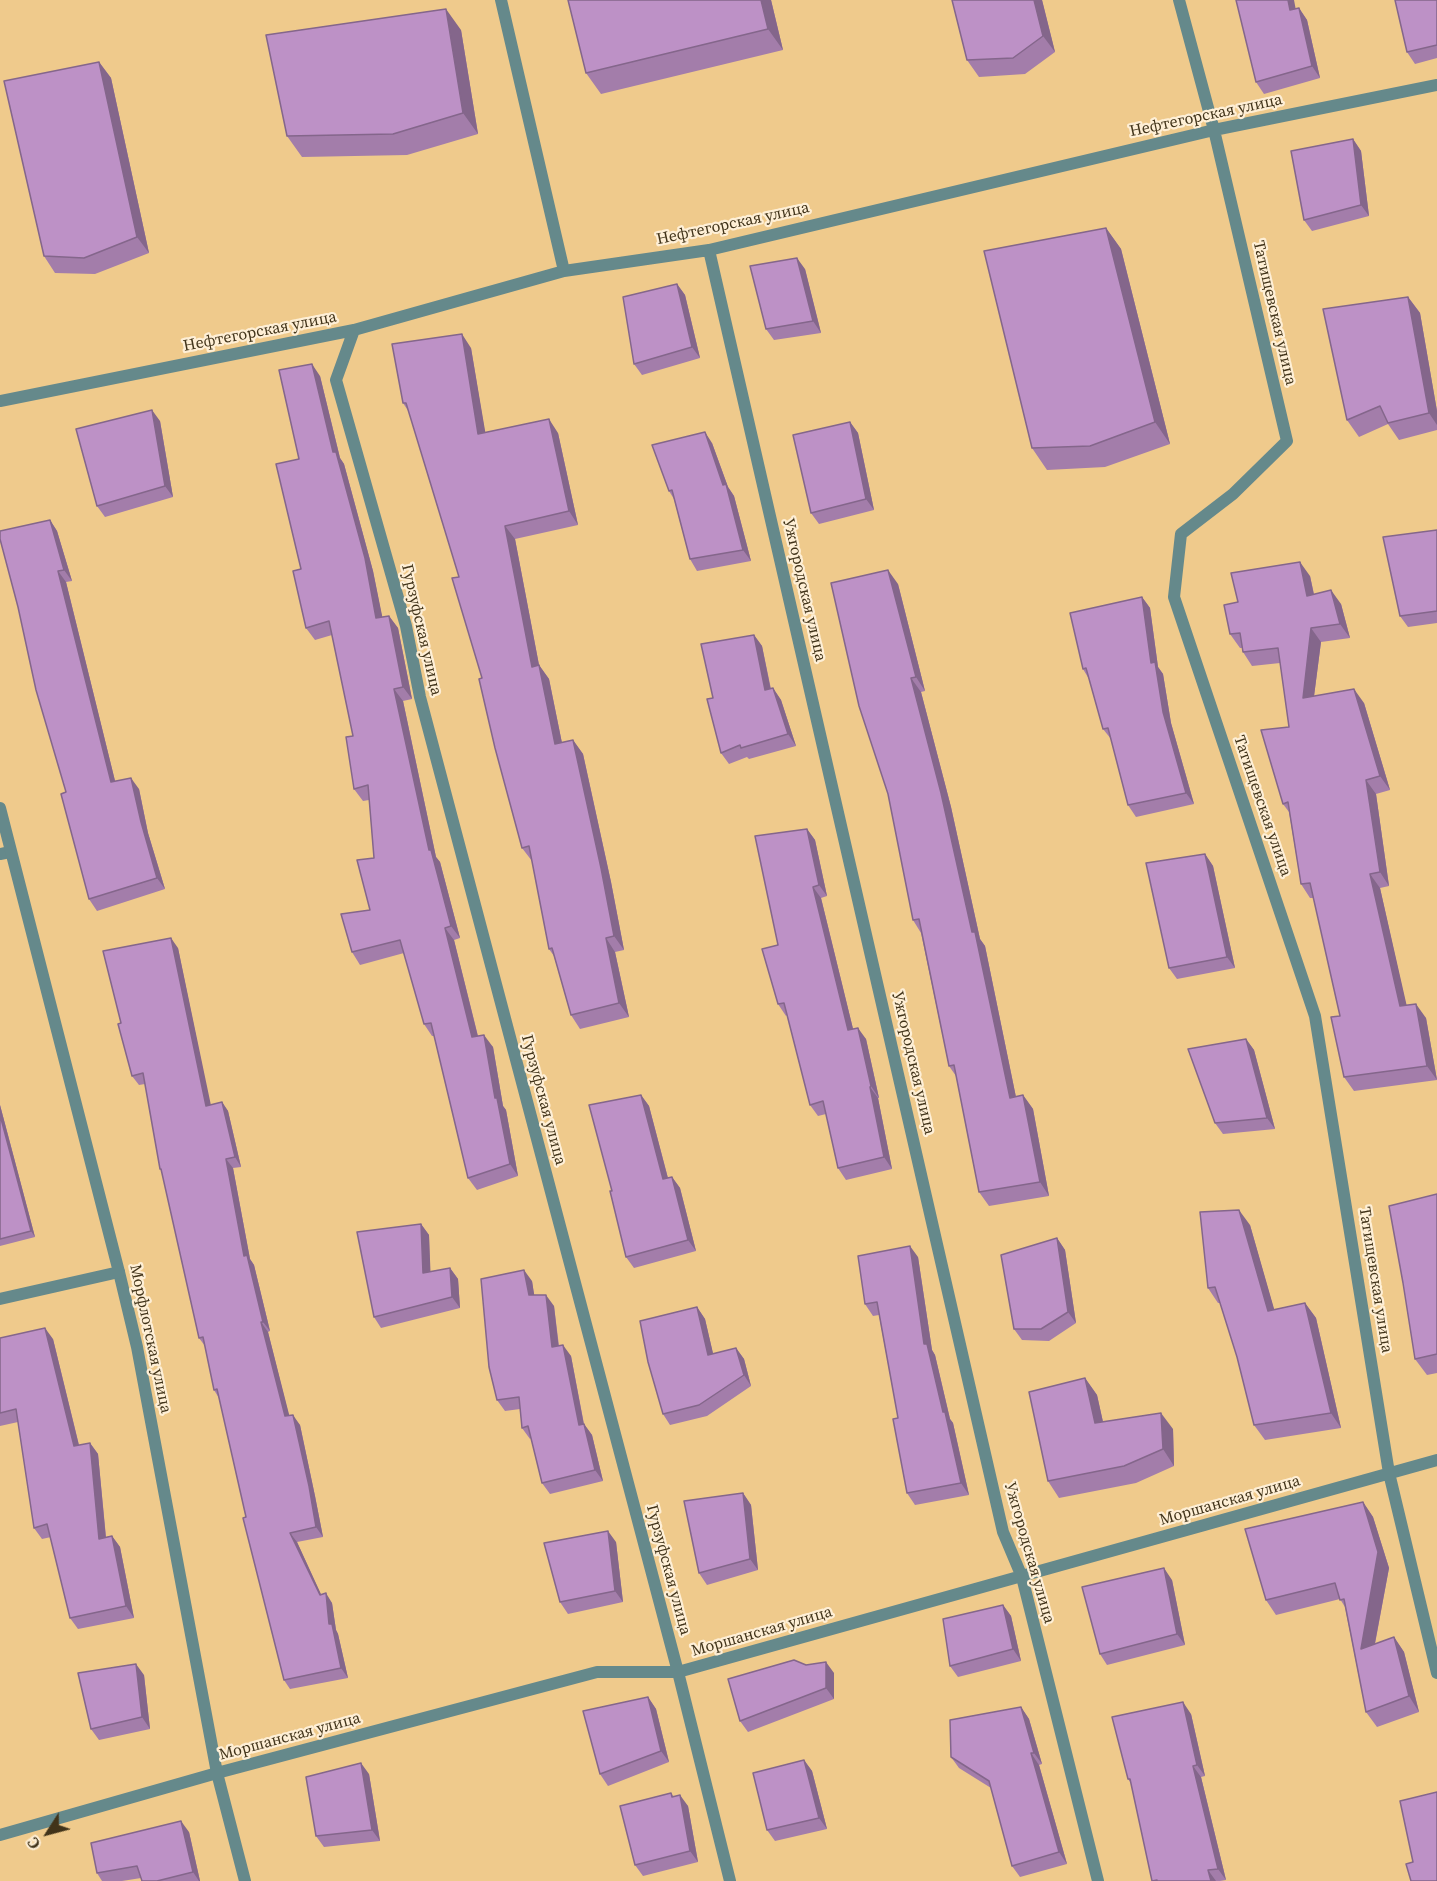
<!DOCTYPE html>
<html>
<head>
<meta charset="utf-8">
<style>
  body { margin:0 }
  #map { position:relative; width:1437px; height:1881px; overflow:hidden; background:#efca8c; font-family:"Source Serif 4",serif }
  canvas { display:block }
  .north { position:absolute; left:18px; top:1803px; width:60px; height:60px; -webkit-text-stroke:4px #feefd6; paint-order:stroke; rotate:234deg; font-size:16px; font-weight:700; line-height:24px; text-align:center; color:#413319 }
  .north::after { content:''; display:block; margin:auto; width:21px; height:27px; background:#413319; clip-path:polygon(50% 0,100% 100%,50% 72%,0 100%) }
</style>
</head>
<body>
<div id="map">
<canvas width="1437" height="1881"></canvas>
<div class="north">С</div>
</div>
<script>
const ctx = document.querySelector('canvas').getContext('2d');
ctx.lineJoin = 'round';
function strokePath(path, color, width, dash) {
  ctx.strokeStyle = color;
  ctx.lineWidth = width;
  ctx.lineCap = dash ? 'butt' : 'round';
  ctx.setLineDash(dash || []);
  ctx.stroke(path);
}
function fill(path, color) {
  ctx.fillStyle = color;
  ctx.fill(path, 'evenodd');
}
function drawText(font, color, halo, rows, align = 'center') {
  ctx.font = font + ' "Source Serif 4",serif';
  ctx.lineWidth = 4.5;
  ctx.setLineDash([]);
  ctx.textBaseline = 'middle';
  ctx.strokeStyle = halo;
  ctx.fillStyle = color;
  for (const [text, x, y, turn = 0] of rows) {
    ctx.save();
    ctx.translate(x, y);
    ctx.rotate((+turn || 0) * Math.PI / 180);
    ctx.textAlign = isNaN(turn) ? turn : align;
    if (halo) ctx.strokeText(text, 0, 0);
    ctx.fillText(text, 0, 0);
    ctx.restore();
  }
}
strokePath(new Path2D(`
  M501 0 564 271
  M1179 0 1214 130 1287 441 1233 494 1181 534 1174 597 1315 1016 1389 1473 1437 1673
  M709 250 1003 1532 1022 1577 1098 1881
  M354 330 336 380 406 626 420 697 678 1672 730 1881
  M0 401 354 330 564 271 709 250 1214 130 1437 85
  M0 854 10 852
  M119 1272 137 1347 217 1773 245 1881
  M0 1835 217 1773 597 1672H678L1437 1460`), '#65898b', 12);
strokePath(new Path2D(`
  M0 808 119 1272 0 1299`), '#65898b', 12);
fill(new Path2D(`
  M568 0H771L783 50 601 94 586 73Z
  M952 0H1042L1055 52 1025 74 979 77 967 60Z
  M1437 0V58L1415 64 1407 52Z
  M1299 8 1307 20 1320 78 1264 94 1256 82 1296 9Z
  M461 30 478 134 407 155 302 157 287 136Z
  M99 62 111 78 149 253 95 274 55 273 44 256Z
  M1353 139 1361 151 1369 216 1312 231 1304 220Z
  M1106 228 1121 249 1170 444 1105 467 1047 470 1032 448Z
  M805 269 821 333 774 340 766 329Z
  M677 284 685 295 700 358 642 375 634 364Z
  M1408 297 1420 313 1437 411V430L1399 440 1388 424 1359 437 1347 420Z
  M471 348 485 433H558L578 525 515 539 539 665 549 679 562 743 573 740 583 754 611 882 624 950 615 952 629 1017 580 1029 571 1015 554 956 549 949 532 861 522 848 459 577 409 412 403 403Z
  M320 376 340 458 344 464 373 571 382 617 389 616 398 628 412 699 403 701 436 857 440 862 460 938 454 940 478 1036 493 1047 503 1106 506 1110 518 1176 477 1190 468 1178 434 1036H432L424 1024 404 953 360 965 352 952 370 910 374 858 369 800 363 801 354 789 353 736 332 635 315 640 306 628 301 569 299 459Z
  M160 421 173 497 105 517 97 506Z
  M850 422 858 433 874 510 819 524 811 513Z
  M712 443 728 487 734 496 751 561 697 571 690 559 674 499 669 491Z
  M50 520 57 531 72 581 66 582 115 781 139 789 148 833 165 889 97 911 89 899 66 792 18 607Z
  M1437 530V623L1408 627 1400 616Z
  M1310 576 1314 594 1341 604 1350 638 1321 642 1314 696 1364 703 1390 790 1376 794 1389 886 1380 888 1406 1005 1426 1018 1437 1080 1354 1091 1344 1077 1340 1016 1314 898H1310L1301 884 1289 812 1283 804 1289 727 1280 663 1252 666 1243 652 1242 648H1240L1230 634 1238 602Z
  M898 584 925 691 921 692 951 807 980 939 985 946 1016 1097 1023 1095 1033 1109 1049 1196 989 1206 979 1192 956 1076 949 1066 921 933 913 920Z
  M1142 597 1150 608 1158 667 1163 674 1171 723 1194 804 1136 817 1128 805 1111 739 1103 729 1089 679 1083 669Z
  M754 635 762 646 771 689 773 688 781 700 796 746 749 759 747 757 729 764 721 753 713 698Z
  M807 829 815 840 827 896 821 898 853 1029 866 1039 879 1098H878L892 1169 846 1180 838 1168 826 1114 818 1116 810 1105 787 1015 786 1016 778 1004V945Z
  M1205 854 1213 866 1235 968 1177 979 1169 968Z
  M178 948 210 1105 222 1102 228 1111 241 1167 233 1168 250 1259 254 1265 270 1331 268 1332 289 1416 300 1425 315 1496 323 1537 297 1542 321 1595 332 1603 336 1630 338 1634 348 1678 290 1689 284 1680 219 1398 214 1390 205 1346 199 1338 162 1172 160 1169 145 1084 139 1085 132 1076 121 1023Z
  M1246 1039 1254 1050 1275 1129 1223 1134 1215 1123Z
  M641 1095 649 1106 668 1178 672 1177 680 1188 696 1251 634 1268 626 1257 612 1191Z
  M0 1105 35 1237 0 1246Z
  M1437 1194V1373L1427 1375 1415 1359Z
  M421 1224 429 1235 430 1272 450 1268 458 1279 460 1308 381 1328 374 1317Z
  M1250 1225 1274 1310 1305 1303 1316 1318 1341 1428 1265 1440 1254 1425 1237 1357 1220 1303H1218L1208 1288Z
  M1057 1238 1065 1250 1076 1323 1049 1341 1022 1340 1014 1329Z
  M918 1257 932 1350 935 1355 950 1419 953 1423 969 1495 915 1505 907 1493 898 1418 879 1315 873 1316 865 1304Z
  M532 1281 534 1295 554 1306 559 1346 571 1356 584 1424 592 1435 603 1481 550 1494 542 1483 531 1438 530 1439 522 1428 520 1409 505 1411 497 1400Z
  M697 1307 705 1319 713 1354 736 1348 744 1359 751 1386 707 1416 670 1425 663 1414Z
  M0 1338 53 1339 79 1445 90 1443 98 1454 106 1537 112 1536 120 1547 134 1618 78 1629 70 1618 51 1537 42 1539 34 1528 18 1422 0 1426Z
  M1085 1378 1097 1395 1103 1422 1173 1429 1174 1466 1136 1483 1059 1498 1048 1481Z
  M743 1493 751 1505 758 1570 707 1585 699 1573Z
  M1363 1502 1373 1517 1389 1568 1375 1644 1394 1637 1404 1652 1419 1712 1377 1727 1366 1712 1345 1607 1340 1599 1276 1615 1266 1600Z
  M616 1542 623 1602 568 1614 560 1602Z
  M1172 1580 1185 1645 1107 1665 1100 1654Z
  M1003 1605 1011 1616 1021 1661 958 1677 950 1666Z
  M806 1665 834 1673V1699L748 1732 740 1721Z
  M144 1675 150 1729 99 1740 91 1729Z
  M648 1697 656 1709 669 1762 608 1786 600 1774Z
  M1021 1707 1029 1719 1042 1764 1039 1765 1067 1864 1020 1877 1012 1866 991 1788 959 1768 951 1757Z
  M1191 1714 1205 1776 1201 1777 1226 1880 1220 1881H1152L1131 1783 1128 1779Z
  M804 1760 812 1771 827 1829 775 1841 767 1830Z
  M369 1774 380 1841 324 1847 316 1836Z
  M671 1793 674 1797 688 1806 698 1862 643 1876 635 1865Z
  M189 1832 200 1881H142L141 1878 122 1881H102L97 1873Z`), '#a37daa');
fill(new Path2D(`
  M761 0H771L783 50 768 29Z
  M1034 0H1042L1055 52 1043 36Z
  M1288 0H1294L1298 21 1290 10Z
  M1299 8 1307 20 1320 78 1312 66Z
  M446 9 461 30 478 134 463 113Z
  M99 62 111 78 149 253 137 237Z
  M1353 139 1361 151 1369 216 1361 205Z
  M1106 228 1121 249 1170 444 1155 422Z
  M797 258 805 269 821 333 813 321Z
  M677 284 685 295 700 358 692 347Z
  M1408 297 1420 313 1437 411V425L1429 413Z
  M462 334 471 348 488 448 478 434Z
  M312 364 320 376 340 458 344 464 373 571 385 630 376 618 333 452Z
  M152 410 160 421 173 497 165 486Z
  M549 419 558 433 578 525 569 511Z
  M850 422 858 433 874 510 866 499Z
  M705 432 712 443 728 487 734 496 751 561 743 550 723 485Z
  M50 520 57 531 72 581 64 570Z
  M505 526 515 539 539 665 549 679 565 758 555 744 532 667Z
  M1300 562 1310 576 1317 610 1307 596Z
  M888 570 898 584 925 691 916 677Z
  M58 571 66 582 118 793 111 782Z
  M1331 590 1341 604 1350 638 1340 624Z
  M1142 597 1150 608 1158 667 1163 674 1171 723 1194 804 1186 793 1163 712 1151 663Z
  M389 616 398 628 412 699 403 687Z
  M1311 628 1321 642 1312 712 1303 698Z
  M754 635 762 646 773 701 765 690Z
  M911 678 921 692 951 807 980 939 985 946 1019 1112 1010 1098 972 932Z
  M773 688 781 700 796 746 788 734Z
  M394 689 403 701 436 857 440 862 460 938 451 926 429 850Z
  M1354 689 1364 703 1390 790 1380 776Z
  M573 740 583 754 611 882 624 950 614 936Z
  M131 778 139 789 148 833 165 889 157 878 141 822Z
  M1366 780 1376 794 1389 886 1380 872Z
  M807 829 815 840 827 896 819 885Z
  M1205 854 1213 866 1235 968 1227 957Z
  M1370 874 1380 888 1410 1020 1400 1006Z
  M813 887 821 898 856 1041 848 1030Z
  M445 928 454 940 481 1049 472 1037Z
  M171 938 178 948 213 1115 206 1106Z
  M606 938 615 952 629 1017 619 1003Z
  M1416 1004 1426 1018 1437 1080 1427 1066Z
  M858 1028 866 1039 879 1098 871 1086Z
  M484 1035 493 1047 503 1106 506 1110 518 1176 510 1164 495 1098Z
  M1246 1039 1254 1050 1275 1129 1267 1118Z
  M870 1087 878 1098 892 1169 884 1157Z
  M641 1095 649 1106 671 1190 663 1179Z
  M1023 1095 1033 1109 1049 1196 1040 1182Z
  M222 1102 228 1111 241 1167 235 1157Z
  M0 1105 35 1237 31 1231 0 1115Z
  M226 1159 233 1168 250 1259 254 1265 270 1331 263 1322 244 1256Z
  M672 1177 680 1188 696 1251 688 1240Z
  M1239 1210 1250 1225 1279 1326 1268 1311Z
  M421 1224 429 1235 431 1284 423 1273Z
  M1057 1238 1065 1250 1076 1323 1068 1312Z
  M910 1246 918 1257 932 1350 935 1355 950 1419 953 1423 969 1495 961 1483 924 1344Z
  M450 1268 458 1279 460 1308 452 1297Z
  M524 1270 532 1281 536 1306 529 1295Z
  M546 1295 554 1306 560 1359 552 1347Z
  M1305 1303 1316 1318 1341 1428 1331 1413Z
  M697 1307 705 1319 716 1366 708 1355Z
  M261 1322 268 1332 292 1426 285 1416Z
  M45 1328 53 1339 82 1458 74 1446Z
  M563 1345 571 1356 586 1436 579 1425Z
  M736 1348 744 1359 751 1386 744 1375Z
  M1085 1378 1097 1395 1107 1440 1095 1423Z
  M1161 1413 1173 1429 1174 1466 1163 1449Z
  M293 1415 300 1425 315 1496 323 1537 316 1527Z
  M584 1424 592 1435 603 1481 595 1470Z
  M90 1443 98 1454 107 1550 99 1539Z
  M743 1493 751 1505 758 1570 750 1559Z
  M1363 1502 1373 1517 1389 1568 1371 1664 1361 1649Z
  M608 1531 616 1542 623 1602 615 1591Z
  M290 1533 297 1542 326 1605 320 1595Z
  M112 1536 120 1547 134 1618 126 1606Z
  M1164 1568 1172 1580 1185 1645 1177 1634Z
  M326 1593 332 1603 336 1630 338 1634 348 1678 341 1668 329 1624Z
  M1003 1605 1011 1616 1021 1661 1013 1649Z
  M1394 1637 1404 1652 1419 1712 1409 1696Z
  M826 1662 834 1673V1699L826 1688Z
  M136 1664 144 1675 150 1729 142 1717Z
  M648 1697 656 1709 669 1762 661 1751Z
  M1183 1702 1191 1714 1205 1776 1197 1765Z
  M1021 1707 1029 1719 1042 1764 1034 1753Z
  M1031 1753 1039 1765 1067 1864 1059 1852Z
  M804 1760 812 1771 827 1829 819 1818Z
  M361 1763 369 1774 380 1841 372 1830Z
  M1193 1766 1201 1777 1226 1880 1218 1869Z
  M680 1795 688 1806 698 1862 690 1851Z
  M181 1821 189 1832 200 1881H199L193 1872Z
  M1208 1870 1216 1881H1211Z`), '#84668b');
const building = new Path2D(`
  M568 0H761L768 29 586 73Z
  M952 0H1034L1043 36 1013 58 967 60Z
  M1236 0H1288L1290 10 1299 8 1312 66 1256 82Z
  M1395 0H1437V45L1407 52Z
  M446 9 463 113 393 134 287 136 266 35Z
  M99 62 137 237 84 258 44 256 4 81Z
  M1353 139 1361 205 1304 220 1291 151Z
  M1106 228 1155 422 1090 446 1032 448 984 251Z
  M797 258 813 321 766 329 750 266Z
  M677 284 692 347 634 364 623 297Z
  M1408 297 1429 413 1388 423 1380 406 1347 420 1323 309Z
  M462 334 478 434 549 419 569 511 505 526 532 667 539 665 555 744 573 740 601 868 614 936 606 938 619 1003 571 1015 552 948 549 949 529 846 522 848 495 748 479 679 482 678 452 578 459 577 406 403H403L392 344Z
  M312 364 333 452H336L365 558 376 618 389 616 403 687 394 689 429 850H431L451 926 445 928 472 1037 484 1035 495 1098H497L510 1164 468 1178 431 1023 424 1024 400 940 352 952 341 914 370 910 357 860 374 858 368 785 354 789 346 737 353 736 329 621 306 628 293 571 301 569 276 464 299 459 279 370Z
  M152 410 165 486 97 506 76 429Z
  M850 422 866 499 811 513 793 435Z
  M705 432 723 485 726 484 743 550 690 559 672 490 669 491 652 445Z
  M50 520 64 570 58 571 111 782 131 778 141 822 157 878 89 899 61 794 66 792 36 690 18 607 0 539V531Z
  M1437 530V611L1400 616 1383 537Z
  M1300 562 1307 596 1331 590 1340 624 1311 628 1303 698 1354 689 1380 776 1366 780 1380 872 1370 874 1400 1006 1416 1004 1427 1066 1344 1077 1331 1017 1340 1016 1310 883 1301 884 1288 802 1283 804 1261 730 1289 727 1278 648 1243 652 1240 633 1230 634 1224 605 1238 602 1231 573Z
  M888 570 916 677 911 678 941 793 972 932H975L1010 1098 1023 1095 1040 1182 979 1192 954 1065 949 1066 919 919 913 920 888 794 859 706 831 583Z
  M1142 597 1151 663 1155 662 1163 712 1186 793 1128 805 1108 728 1103 729 1086 668 1083 669 1070 613Z
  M754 635 765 690 773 688 788 734 741 748 740 745 721 753 707 699 713 698 701 644Z
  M807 829 819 885 813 887 848 1030 858 1028 871 1086 870 1087 884 1157 838 1168 823 1101 810 1105 784 1003 778 1004 762 949 778 945 755 836Z
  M1205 854 1227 957 1169 968 1146 863Z
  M171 938 206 1106 222 1102 235 1157 226 1159 244 1256 247 1255 263 1322H261L285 1416 293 1415 309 1486 316 1527 290 1533 320 1595 326 1593 329 1624H332L341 1668 284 1680 243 1518 246 1517 217 1389 214 1390 203 1337 199 1338 161 1169H160L143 1073 132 1076 118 1024 121 1023 103 951Z
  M1246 1039 1267 1118 1215 1123 1188 1049Z
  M641 1095 663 1179 672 1177 688 1240 626 1257 610 1191H612L589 1105Z
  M0 1115 31 1231 0 1239Z
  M1437 1194V1354L1415 1359 1403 1283 1389 1206Z
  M1239 1210 1268 1311 1305 1303 1331 1413 1254 1425 1237 1357 1215 1287 1208 1288 1200 1212Z
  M421 1224 423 1273 450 1268 452 1297 374 1317 357 1232Z
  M1057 1238 1068 1312 1041 1329H1014L1001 1255Z
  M910 1246 924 1344H927L943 1412H945L961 1483 907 1493 893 1419 898 1418 877 1302 865 1304 858 1256Z
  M524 1270 529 1295H546L552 1347 563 1345 579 1425 584 1424 595 1470 542 1483 528 1426 522 1428 519 1397 497 1400 489 1367 481 1279Z
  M697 1307 708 1355 736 1348 744 1375 699 1405 663 1414 648 1362 640 1321Z
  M45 1328 74 1446 90 1443 99 1539 112 1536 126 1606 70 1618 47 1524 34 1528 16 1409 0 1413V1338Z
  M1085 1378 1095 1423 1161 1413 1163 1449 1124 1466 1048 1481 1029 1392Z
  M743 1493 750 1559 699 1573 684 1501Z
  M1363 1502 1378 1552 1361 1649 1394 1637 1409 1696 1366 1712 1344 1599 1340 1600 1335 1583 1266 1600 1245 1529Z
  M608 1531 615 1591 560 1602 544 1543Z
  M1164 1568 1177 1634 1100 1654 1082 1587Z
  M1003 1605 1013 1649 950 1666 943 1619Z
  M794 1660 806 1665 826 1662V1688L740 1721 728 1679Z
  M136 1664 142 1717 91 1729 78 1673Z
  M648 1697 661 1751 600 1774 583 1711Z
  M1183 1702 1197 1765 1193 1766 1218 1869 1208 1870 1211 1881H1157V1880L1152 1881 1130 1779H1128L1112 1717Z
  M1021 1707 1034 1753H1031L1059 1852 1012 1866 989 1781 951 1757 950 1720Z
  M804 1760 819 1818 767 1830 753 1773Z
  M361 1763 372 1830 316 1836 306 1777Z
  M1437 1792V1881H1411L1406 1864 1413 1862 1400 1801Z
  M671 1793 672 1797 680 1795 690 1851 635 1865 620 1806Z
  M181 1821 193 1872 157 1881H142L137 1866 97 1873 91 1843Z`);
fill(building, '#bd91c6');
strokePath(building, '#84668b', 1.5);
drawText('16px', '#413319', '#feefd6', [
  ["Нефтегорская улица",1206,116,-12],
  ["Нефтегорская улица",733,224,-12],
  ["Татищевская улица",1274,313,77],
  ["Нефтегорская улица",260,332,-11],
  ["Ужгородская улица",804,590,77],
  ["Гурзуфская улица",421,630,77],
  ["Татищевская улица",1262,806,71],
  ["Ужгородская улица",913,1063,77],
  ["Гурзуфская улица",543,1100,75],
  ["Татищевская улица",1375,1280,81],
  ["Морфлотская улица",150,1339,78],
  ["Моршанская улица",1230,1501,-16],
  ["Ужгородская улица",1029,1553,74],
  ["Гурзуфская улица",668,1570,75],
  ["Моршанская улица",762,1632,-16],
  ["Моршанская улица",290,1737,-15]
]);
</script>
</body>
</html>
